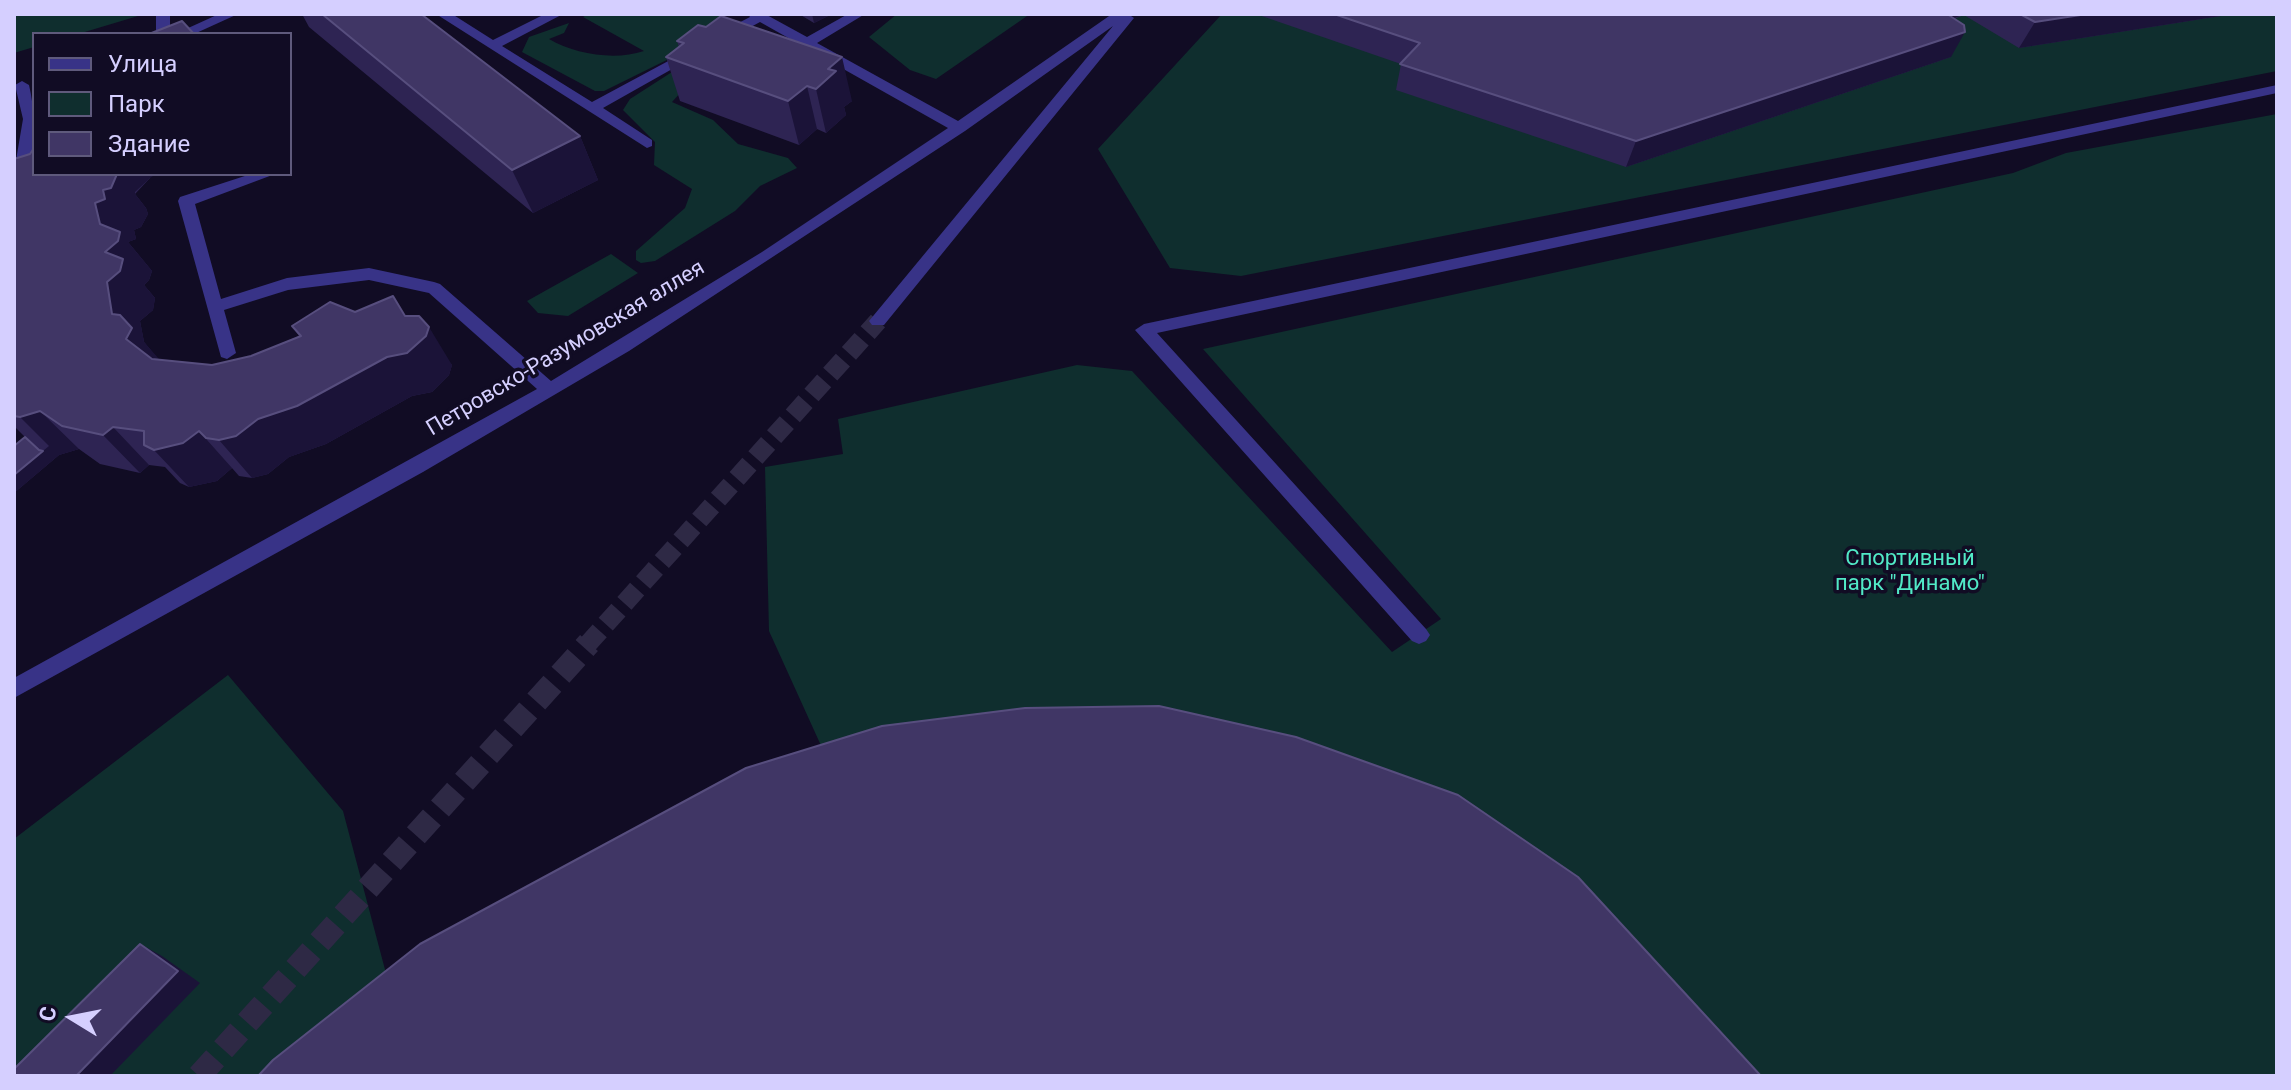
<!DOCTYPE html>
<html>
<head>
<meta charset="utf-8">
<style>
  body { margin:0 }
  #map { position:relative; width:2291px; height:1090px; overflow:hidden; background:#110c24; font-family:Roboto,sans-serif }
  canvas { display:block }
  .frame { position:absolute; inset:0; border:16px solid #d5cfff; pointer-events:none }
  .legend { position:absolute; left:32px; top:32px; width:260px; height:144px; box-sizing:border-box; background:#110c24; border:2px solid #5f5a7c; margin:0; padding:10px 14px; list-style:none; font-size:24px; color:#d5cfff }
  .legend li { display:flex; align-items:center; gap:16px; height:40px }
  .legend b { width:40px; border:2px solid #5f5a7c }
  .north { position:absolute; left:32px; top:978px; width:80px; height:80px; -webkit-text-stroke:6px #110c24; paint-order:stroke; rotate:280deg; font-size:22px; font-weight:700; line-height:32px; text-align:center; color:#d5cfff }
  .north::after { content:''; display:block; margin:auto; width:28px; height:36px; background:#d5cfff; clip-path:polygon(50% 0,100% 100%,50% 72%,0 100%) }
</style>
</head>
<body>
<div id="map">
<canvas width="2291" height="1090"></canvas>
<div class="frame"></div>
<ul class="legend">
<li><b style="height:10px;background:#383387"></b>Улица</li>
<li><b style="height:22px;background:#0f2e2e"></b>Парк</li>
<li><b style="height:22px;background:#403665"></b>Здание</li>
</ul>
<div class="north">С</div>
</div>
<script>
const ctx = document.querySelector('canvas').getContext('2d');
ctx.lineJoin = 'round';
function fill(path, color) {
  ctx.fillStyle = color;
  ctx.fill(path, 'evenodd');
}
function strokePath(path, color, width, dash) {
  ctx.strokeStyle = color;
  ctx.lineWidth = width;
  ctx.lineCap = dash ? 'butt' : 'round';
  ctx.setLineDash(dash || []);
  ctx.stroke(path);
}
function drawText(font, color, halo, rows, align = 'center') {
  ctx.font = font + ' Roboto,sans-serif';
  ctx.lineWidth = 7;
  ctx.setLineDash([]);
  ctx.textBaseline = 'middle';
  ctx.strokeStyle = halo;
  ctx.fillStyle = color;
  for (const [text, x, y, turn = 0] of rows) {
    ctx.save();
    ctx.translate(x, y);
    ctx.rotate((+turn || 0) * Math.PI / 180);
    ctx.textAlign = isNaN(turn) ? turn : align;
    if (halo) ctx.strokeText(text, 0, 0);
    ctx.fillText(text, 0, 0);
    ctx.restore();
  }
}
fill(new Path2D(`
  M14 14H138V16L78 34H34V47L14 53Z
  M588 14H715L726 19 687 50 604 91H595L522 52 529 37 569 23 564 33 549 39C575 54 614 61 644 51L583 17Z
  M897 14H1030L936 79 910 70 869 37Z
  M1222 14H2277V71L1241 276 1170 268 1098 149Z
  M686 63 701 70 672 102 713 120 738 144 788 158 797 168 760 186 735 211 655 261 641 263 636 260V251L685 208 692 189 654 165 655 142 623 110 630 99Z
  M2277 114V1076H14V839L228 675 343 811 392 996 828 761 769 631 765 467 843 454 838 419 1077 365 1132 371 1392 652 1441 619 1203 349 2013 173 2066 153Z
  M611 254 638 273 568 316 538 313 527 301Z`), '#0f2e2e');
strokePath(new Path2D(`
  M587 645 878 321`), '#2e2945', 19, [19, 9]);
strokePath(new Path2D(`
  M199 1076 589 643`), '#2e2945', 24, [24, 12]);
fill(new Path2D(`
  M156 14H170V34H156Z
  M219 14H238L194 34H175Z
  M436 14H452L493 40 545 14H563L502 46 592 102 685 52 697 55 603 108 652 140V146L647 148Z
  M748 14H765L807 37 848 14H865L817 43 958 121 1112 14H1128L1134 18 884 325H872L869 321 1113 26 965 131 629 351 423 472 14 698V678L537 389 429 293 369 280 288 290 224 310 236 353 227 359 221 357 178 201 180 197 251 174H275L195 204 221 299 287 278 369 268 434 282 440 284 551 381 762 252 948 128 760 22 727 40H717V34L750 17Z
  M22 81 29 85C40 130 29 177 22 222L14 227V172L23 119 15 85Z
  M2277 85V93L1157 333 1426 629 1430 635 1426 641 1419 644 1412 641 1135 330 1144 324Z`), '#383387');
fill(new Path2D(`
  M302 14H421L580 136 598 180 533 213 309 27Z
  M799 14H832L814 23Z
  M1256 14H2233L2019 48 1964 15 1954 19 1951 57 1626 167 1396 90 1401 64Z
  M677 41 852 101 844 107 846 115 826 133 817 129 799 145 680 101 666 57 679 47Z
  M14 159 150 178 135 194 146 208 148 214 141 227 134 230 136 239 128 242 152 271 149 280 144 285 155 298 153 310 140 321 144 342 159 360 212 365 251 356 299 336 292 326 355 312 405 316 452 365 449 375 432 392 412 396 326 444 289 457 268 474 252 478 239 476 232 468 217 481 189 487 180 483 165 467 149 465 140 473 100 464 79 449 59 455 14 493 25 437 14 426Z`), '#2e2453');
fill(new Path2D(`
  M812 14H832L814 23Z
  M1928 14H1965L1919 31Z
  M2087 14H2233L2019 48 2035 22Z
  M1965 32 1951 57 1626 167 1636 141Z
  M842 57 852 101 844 107 846 115 826 133 816 89 828 69Z
  M807 86 817 129 799 145 788 101Z
  M580 136 598 180 533 213 512 170Z
  M105 174H156L150 178 135 192V194L146 208 148 214 141 227 134 230 136 239 128 242 152 271 149 280 144 285 155 298 153 310 140 321 144 342 166 367 160 378 126 339 112 314 107 282 105 252 95 203Z
  M429 327 452 365 449 375 432 392 412 396 326 444 289 457 268 474 252 478 219 440 258 419 421 341Z
  M40 411 79 449 59 455 14 493V475L49 446 20 417Z
  M113 427 149 465 140 473 103 435Z
  M199 431 232 468 217 481 189 487 154 450Z
  M140 944 162 956 200 983 110 1076H76Z`), '#1b1338');
const building = new Path2D(`
  M322 14H421L580 136 512 170Z
  M1334 14H1947L1964 25 1965 32 1636 141 1400 64 1420 43Z
  M2020 14H2087L2035 22Z
  M721 16 842 57 828 69 836 71 816 89 807 86 788 101 666 57 684 43 677 41 698 25 706 27Z
  M182 21 194 34H149Z
  M34 148V174H117L111 188 103 190 105 199 95 203 100 224 120 232 118 241 105 252 123 259 120 271 107 282 112 314 120 315 132 328 126 339 152 359 212 365 251 356 301 336 292 326 330 302 355 312 393 296 405 316H419L429 327 426 336 407 353 387 357 297 406 258 419 236 436 219 440 206 438 199 431 183 443 154 450 144 445V431L113 427 103 435 62 426 40 411 20 417 14 416V159L30 154Z
  M25 437 39 450 43 451 14 475V446Z
  M1159 706 1296 737 1458 795 1578 877 1761 1076H258L273 1060 420 944 746 768 882 726 1025 708Z
  M140 944 178 971 76 1076H14V1069Z`);
fill(building, '#403665');
strokePath(building, '#574e7e', 2);
drawText('22px', '#d5cfff', '#110c24', [
  ["Петровско-Разумовская аллея",566,349,-31]
]);
drawText('22px', '#51e9c6', '#110c24', [
  ["Спортивный",1910,559],
  ["парк \"Динамо\"",1910,584]
]);
</script>
</body>
</html>
